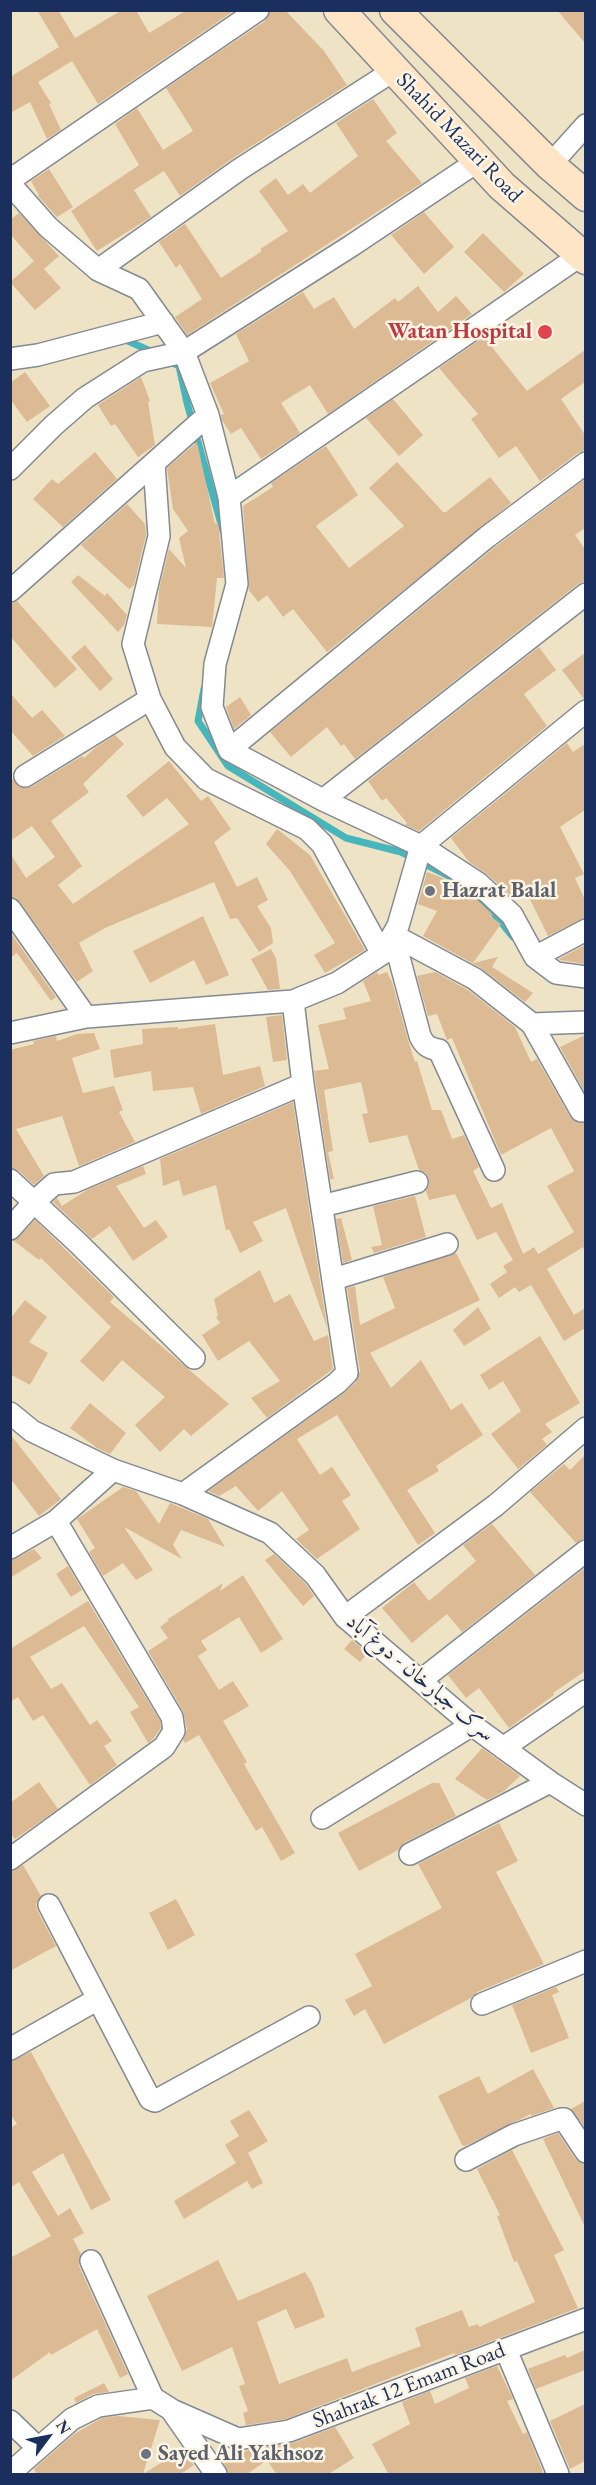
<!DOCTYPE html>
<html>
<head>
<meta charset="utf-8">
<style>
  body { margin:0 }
  #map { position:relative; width:596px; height:2485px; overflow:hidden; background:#eee4c5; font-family:"EB Garamond",serif }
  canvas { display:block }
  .frame { position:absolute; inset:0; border:12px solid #1b2f5e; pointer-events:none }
  .north { position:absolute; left:18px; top:2407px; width:60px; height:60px; -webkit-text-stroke:4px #fcf5e5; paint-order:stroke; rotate:58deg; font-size:16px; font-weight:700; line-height:24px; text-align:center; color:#1b2f5e }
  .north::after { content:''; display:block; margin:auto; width:21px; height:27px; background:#1b2f5e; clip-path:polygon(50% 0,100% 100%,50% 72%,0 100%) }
</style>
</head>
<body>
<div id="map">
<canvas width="596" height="2485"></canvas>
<div class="frame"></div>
<div class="north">N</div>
</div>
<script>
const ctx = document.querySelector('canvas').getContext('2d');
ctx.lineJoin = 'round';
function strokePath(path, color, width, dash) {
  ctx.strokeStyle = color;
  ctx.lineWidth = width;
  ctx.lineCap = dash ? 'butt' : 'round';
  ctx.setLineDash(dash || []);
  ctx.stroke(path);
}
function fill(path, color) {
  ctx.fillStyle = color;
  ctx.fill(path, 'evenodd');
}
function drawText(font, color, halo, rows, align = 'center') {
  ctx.font = font + ' "EB Garamond",Amiri,serif';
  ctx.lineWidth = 5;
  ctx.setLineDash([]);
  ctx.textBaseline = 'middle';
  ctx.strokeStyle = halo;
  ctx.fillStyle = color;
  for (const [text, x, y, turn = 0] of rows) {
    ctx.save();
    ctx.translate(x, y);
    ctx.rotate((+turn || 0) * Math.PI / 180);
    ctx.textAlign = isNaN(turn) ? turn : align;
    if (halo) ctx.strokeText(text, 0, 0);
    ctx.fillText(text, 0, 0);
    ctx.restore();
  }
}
strokePath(new Path2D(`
  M121 338 155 353
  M175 364 179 366 187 403 223 531
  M204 689 198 721 228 766 346 838 401 852 447 875 486 904 513 937`), '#46b6bc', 7);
fill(new Path2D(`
  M37 10H58L75 38 122 10H136L149 33 187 10H235L98 104 72 61 38 82 51 103 49 104 61 130 47 139 30 102 10 113V77L59 47Z
  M271 10H285L324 51 347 85 233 158 180 196 164 171 134 190 151 217 97 251 71 211 139 165 115 124 137 108 163 150 193 131 166 88 265 21Z
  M557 10H585V43Z
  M373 99 397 133 386 141 422 183 187 335 175 317 202 299 180 264 176 268 159 242 185 224 221 278 262 251 260 249 288 231 259 191 276 178 288 195 303 184 310 193 358 156 336 123Z
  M49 169 73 207 57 217 38 196 39 195 31 181Z
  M424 212 454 247 424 274 391 235Z
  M19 213 59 256 44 269 61 288 35 310 10 282 34 261 10 234V220Z
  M483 233 524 274 504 292 464 252Z
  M418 286 438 312 456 296 472 314 328 414 310 385 281 403 300 433 261 459 241 428 231 434 222 420 221 415 224 414 210 383 249 361 236 334 303 292 314 309 334 297 354 329 395 298 398 302Z
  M484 337 527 391 585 350V382L561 399 585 435V450L578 453 540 481 516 446 499 458 471 419 478 414 439 368Z
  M25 372 50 406 27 422 10 399V383Z
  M141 377 150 401 148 402 155 445 138 457 115 424 111 426 98 405Z
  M393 399 423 435 399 456 366 418Z
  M197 442 215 524 218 522 224 578H217L212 627 157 624 159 590 169 549 186 568 179 538 188 531 173 509 167 468Z
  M326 446 358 495 316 526 349 568 404 526 369 488 397 462 443 512H446L490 477 511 503 327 652 293 609 283 617 267 595 258 602 249 590 243 506 273 487 271 483Z
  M95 452 117 479 63 527 33 499 52 479 58 484Z
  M585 479V528L575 535 585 549V581L578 584 355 759 344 744 341 746 327 727 291 757 270 732 495 547Z
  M127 504 145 524 146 535 134 585 129 589 81 545Z
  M78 575 105 596 107 593 127 615 124 625 118 632 71 582Z
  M17 601 77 669 55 688 10 636V603Z
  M85 645 113 679 100 691 71 657Z
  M539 647 556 670 524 694 547 726 419 831 405 825 407 823 386 798 382 801 368 781Z
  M585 653V698L584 699 562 670Z
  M10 693 32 718 42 710 65 736 33 756 10 730Z
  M240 697 251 715 234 729 226 707Z
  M115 735 124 744 83 784 89 792 51 821 82 866 58 885 73 904 189 824 167 798 143 817 126 796 169 761 201 801 208 796 231 829 214 842 237 887 257 877 268 900 257 906 271 928 273 943 259 952 237 918 230 919 214 882 105 928 79 943 93 971 77 982 20 902 10 897V853L26 878 55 857 32 826 10 841V780L13 779 19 787H31L82 756 84 758 95 748Z
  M567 743 573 752 585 744V810L560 827 584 874 575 878 585 900V917L548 936 525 889 514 899 487 874 469 862 451 838Z
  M277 829 310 855 365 950 325 973 314 955 335 943 290 871 266 844Z
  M427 872 453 882 470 893 493 915 490 916 501 924 473 963 498 957 492 967 533 993 525 1002 481 968 423 936 437 911 418 904Z
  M203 916 229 975 206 985 194 960 150 983 133 951Z
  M10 932 56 997 51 1001 17 953 10 958Z
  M585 945V964L560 960 559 959Z
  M271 949 276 958 280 989 268 990 251 959Z
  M377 972 379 975 387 972 392 982 408 1040 415 1062 417 1061 432 1110H441L452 1139 464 1135 479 1167 473 1171 491 1208 502 1203 523 1254 534 1247 538 1254 574 1232 547 1186 574 1171 551 1128 501 1155 452 1038 447 1040 437 1014 428 1016 417 976 435 972 468 990 515 1027 531 1062 537 1059 570 1117 575 1122 585 1123V1252L583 1247 547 1269 574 1315 585 1308V1328L564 1341 531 1285 519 1292 515 1287 499 1298 490 1284 507 1272 503 1266 513 1260 496 1232 477 1240 455 1194 429 1200 426 1191 429 1185V1178L426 1173 419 1170 407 1135 369 1143 362 1114 368 1113 361 1082 324 1090 333 1151 328 1152 334 1179H330L314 1071 329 1069 318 1025 346 1019 343 1008 371 1001 363 981Z
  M282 1015 287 1060 273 1062 266 1017Z
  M215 1024 223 1075 260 1066 265 1086 201 1114 193 1087 153 1091 151 1071 114 1078 110 1050 143 1044 142 1029 178 1027V1029Z
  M94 1033 100 1049 72 1058 83 1093 114 1086 123 1110 119 1112 135 1142 79 1166 62 1116 16 1129 44 1176 34 1185 19 1171 10 1168V1050L34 1044 33 1041 56 1036 57 1041 77 1034Z
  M585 1035V1093L560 1047Z
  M293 1102 327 1328 286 1208 253 1222 263 1241 240 1253 229 1229 226 1231 216 1185 183 1196 179 1180 163 1186 160 1159Z
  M143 1166 146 1174 116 1186 144 1228 156 1220 168 1237 133 1261 110 1226 92 1239 53 1202 57 1198 62 1206 87 1190Z
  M415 1196 426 1237 374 1253 371 1247 382 1245 373 1206Z
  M341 1218 352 1260 343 1263 336 1219Z
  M35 1220 114 1297 110 1302 229 1404 191 1436 184 1429 160 1452 135 1425 165 1397 122 1360 103 1382 80 1361 111 1327 41 1258 39 1260 14 1241Z
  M456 1253 480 1300 370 1353 391 1388 421 1360 451 1410 462 1403 483 1435 436 1466 439 1471 407 1490 435 1533 418 1545 337 1415 297 1439 320 1475 332 1467 351 1495 342 1501 360 1529 317 1559 296 1539 309 1530 282 1491 258 1511 236 1486 219 1496 208 1491 344 1393 356 1382 360 1371 347 1288 355 1286 360 1325 395 1308 383 1277Z
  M260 1270 274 1303 290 1294 314 1341 328 1335 333 1369 267 1418 251 1398 280 1381 249 1341 218 1361 202 1335 220 1323 216 1317 218 1316 214 1299Z
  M25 1300 47 1317 29 1342 48 1353 30 1385 10 1374V1319Z
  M478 1307 491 1329 464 1346 453 1330Z
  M540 1336 580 1403 545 1424 552 1432 542 1439 547 1445 518 1469 491 1434 521 1411 503 1381 489 1390 480 1375Z
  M90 1403 126 1433 110 1454 97 1448 70 1428Z
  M10 1434 61 1499 39 1516 10 1478Z
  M585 1455V1538L576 1543 530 1492 564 1464 570 1470Z
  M123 1487 136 1491 159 1524 170 1503 208 1519 225 1547 181 1530 173 1545 182 1559 124 1527 153 1570 136 1580 123 1563 103 1576 89 1552 95 1548 77 1519Z
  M492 1524 535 1575 462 1632 447 1614 412 1643 382 1608 414 1582 429 1601 476 1561 463 1545Z
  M34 1549 42 1558 10 1578V1561Z
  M274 1554 305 1583 314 1596 303 1606 265 1560Z
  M68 1566 82 1590 71 1597 56 1574Z
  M585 1568V1671L553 1693 554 1695 509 1728 479 1688 466 1698 448 1675Z
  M243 1575 283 1639 261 1653 239 1617 201 1641 207 1650 198 1656 219 1690 233 1681 249 1706 223 1721 247 1762 244 1764 295 1853 281 1861 262 1827 256 1831 199 1735 185 1743 183 1740 187 1729 183 1711 148 1651 168 1638 160 1627 169 1620 168 1619 223 1583 220 1591Z
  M88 1601 160 1721 161 1728 154 1738 148 1743 130 1712 139 1707 84 1626 30 1657 51 1689 62 1683 90 1725 97 1720 112 1741 104 1746 117 1765 90 1785 43 1715 33 1721 18 1697 10 1702V1649Z
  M352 1640 368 1653 360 1662 344 1649Z
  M482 1748 520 1776 504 1791 487 1800 455 1779Z
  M39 1782 58 1809 15 1839 10 1832V1803Z
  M432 1783H439L456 1816 404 1843 398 1850 359 1871 338 1833Z
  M499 1823 518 1861 496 1872 544 1964 477 1992 471 1998 384 2044 365 2009 354 2016 345 2000 372 1986 355 1954 442 1908 418 1864Z
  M23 1865 41 1896 36 1904 37 1910 56 1946 10 1971V1872Z
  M176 1899 195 1935 168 1950 149 1913Z
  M556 1987 559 1992 552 1995 569 2038 531 2053 512 2005Z
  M31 2052 111 2200 91 2210 63 2153 32 2172 58 2216 70 2208 84 2233 73 2239 81 2254 79 2266 128 2374 120 2378 97 2329 51 2355 50 2352 10 2381V2258L51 2236 19 2182 10 2188V2128L17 2124 10 2114V2062Z
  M533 2069 554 2108 531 2116V2114L465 2146 462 2145 438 2096 479 2076 488 2094Z
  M585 2101V2128L571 2109Z
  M249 2110 268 2141 248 2153 263 2183 252 2189 247 2181 184 2219 174 2201 236 2163 225 2145 239 2136 230 2121Z
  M558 2133 576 2160 585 2165V2227L543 2139Z
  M512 2150 564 2250 554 2255 578 2308 455 2355 454 2353 286 2419 246 2425 243 2413 248 2411 239 2386 245 2384 232 2347 182 2371 147 2296 218 2260 238 2301 305 2272 312 2283 325 2317 295 2329 286 2309 257 2322 279 2384 347 2358 352 2372 421 2346 415 2328 462 2310 469 2327 478 2324 479 2327 535 2302 517 2261 514 2262 497 2216 500 2215 477 2169Z
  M585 2350V2370L536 2389 528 2369 565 2355 567 2358Z
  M497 2366 513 2399 507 2401 523 2434 527 2432 544 2475H389L372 2444 410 2424 402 2402 430 2391 435 2404 469 2388 465 2378Z
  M104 2383 109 2392 93 2394 76 2403 74 2398Z
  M585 2404V2461L570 2469 550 2421Z
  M118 2416 160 2420 143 2474 183 2449 194 2465 179 2475H37L34 2469 74 2434 102 2418Z
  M335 2427 354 2458 327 2475H277L267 2460 246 2475H228L224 2463 245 2451 293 2443Z`), '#dcba93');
const street = new Path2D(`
  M550 165 586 125
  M10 180 258 10
  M10 184 48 227 98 270 139 289 184 352 208 415 229 497 237 584 215 664 212 707 229 750 323 800 421 846 478 883 512 915 535 957 556 973 586 977
  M98 270 240 169 393 71
  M10 359 38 355 163 322
  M154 463 159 536 133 644 150 699 175 747 206 779 307 829 322 844 382 954
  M10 469 54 425 85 398 143 361 184 352 351 246 478 161
  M229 497 581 255
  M10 591 208 415
  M229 750 487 537 586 463
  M25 776 150 699
  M323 800 586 594
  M10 909 86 1017
  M393 935 420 1036C424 1045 428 1048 439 1050L494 1170
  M393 935 475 979 532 1024 586 1022
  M535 957 586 930
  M532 1024 581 1111
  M10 1033 86 1017 293 1001 337 983 382 954 398 926 421 846 586 711
  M10 1180 78 1243 194 1358
  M322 1206 417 1182
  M10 1229 35 1201 54 1184 74 1182 303 1084
  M334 1279 447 1244
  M10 1413 32 1431 113 1470 183 1494 270 1533 315 1575 345 1617 472 1725 550 1782 586 1805
  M183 1494 337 1383 347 1373 303 1084 293 1001
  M10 1548 56 1521 113 1470
  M345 1617 496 1505 586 1428
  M420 1681 586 1551
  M503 1748 586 1691
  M322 1818 472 1725
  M410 1854 550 1782
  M10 1859 164 1747 174 1731 172 1717 56 1521
  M49 1905 150 2099 155 2101 309 2017
  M482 2004 586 1961
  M10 2049 98 1999
  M466 2160 514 2135 561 2119H564L586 2152
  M91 2261 153 2398
  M506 2350 558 2474
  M172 2411 216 2474
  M10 2421 38 2448
  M10 2473 72 2419 98 2406 153 2398 172 2410 238 2439 289 2431 586 2319`);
const secondary = new Path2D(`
  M339 10 502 186 586 259
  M395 10 550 165 586 196`);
strokePath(street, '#848a92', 24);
strokePath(secondary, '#848a92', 33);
strokePath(street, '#fff', 21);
strokePath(secondary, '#fee5c5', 30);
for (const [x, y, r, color] of [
  [545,332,8,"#e0444e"],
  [430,891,6,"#6b7280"],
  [146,2454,6,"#6b7280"]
]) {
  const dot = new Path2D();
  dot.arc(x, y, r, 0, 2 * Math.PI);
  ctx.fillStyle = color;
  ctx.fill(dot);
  strokePath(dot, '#fcf5e5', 2);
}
drawText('22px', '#1b2f5e', '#fcf5e5', [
  ["Shahid Mazari Road",459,138,46],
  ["سرک جبارخان - دوغ آباد",420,1678,40],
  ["Shahrak 12 Emam Road",409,2386,-21]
]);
drawText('bold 22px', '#be3a42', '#fcf5e5', [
  ["Watan Hospital",532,332]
], 'right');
drawText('bold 22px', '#5b616d', '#fcf5e5', [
  ["Hazrat Balal",442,891],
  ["Sayed Ali Yakhsoz",158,2454]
], 'left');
</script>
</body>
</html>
